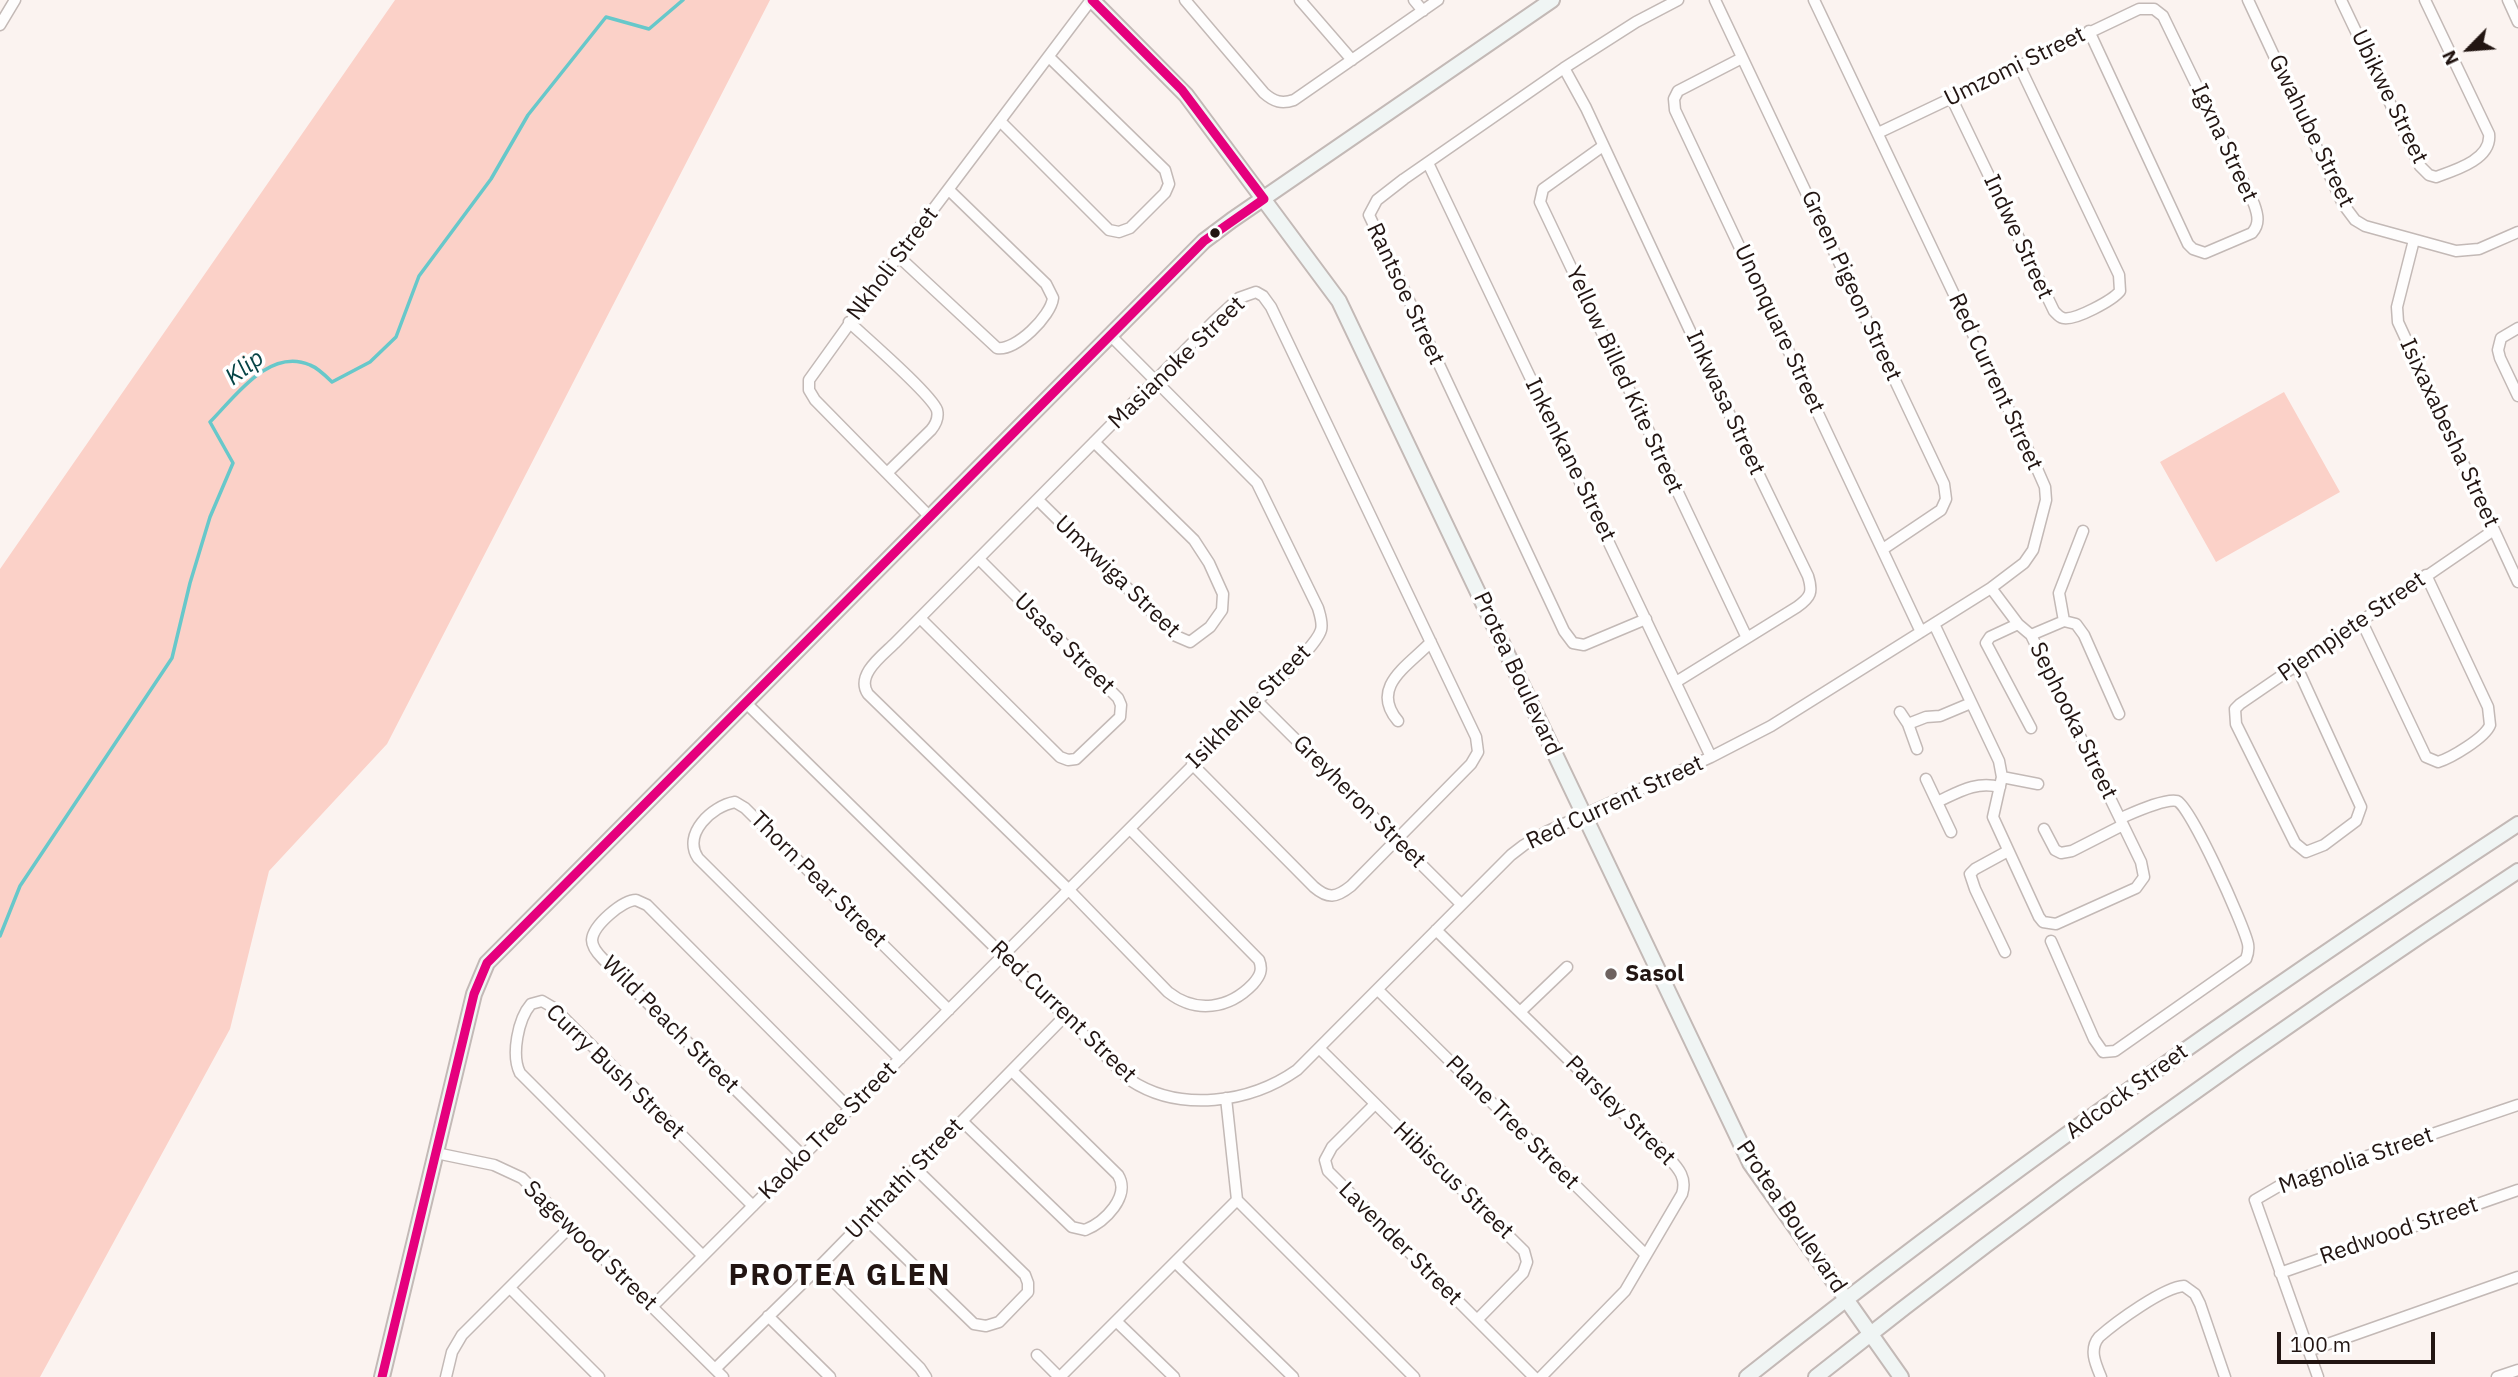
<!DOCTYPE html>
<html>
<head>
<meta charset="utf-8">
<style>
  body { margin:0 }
  #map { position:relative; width:2518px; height:1377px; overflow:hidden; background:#fbf3f0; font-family:"IBM Plex Sans",sans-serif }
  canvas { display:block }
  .north { position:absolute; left:2434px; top:14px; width:70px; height:70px; -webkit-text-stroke:5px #fff; paint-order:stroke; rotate:245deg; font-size:19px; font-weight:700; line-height:28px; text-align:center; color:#221512 }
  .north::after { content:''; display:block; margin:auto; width:24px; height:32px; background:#221512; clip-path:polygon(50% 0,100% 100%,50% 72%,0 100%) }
  .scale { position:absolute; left:2277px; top:1332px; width:158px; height:32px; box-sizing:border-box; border:4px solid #221512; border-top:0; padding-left:9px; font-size:21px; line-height:24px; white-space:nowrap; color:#221512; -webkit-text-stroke:5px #fff; paint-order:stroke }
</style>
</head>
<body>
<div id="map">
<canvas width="2518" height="1377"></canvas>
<div class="north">N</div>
<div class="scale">100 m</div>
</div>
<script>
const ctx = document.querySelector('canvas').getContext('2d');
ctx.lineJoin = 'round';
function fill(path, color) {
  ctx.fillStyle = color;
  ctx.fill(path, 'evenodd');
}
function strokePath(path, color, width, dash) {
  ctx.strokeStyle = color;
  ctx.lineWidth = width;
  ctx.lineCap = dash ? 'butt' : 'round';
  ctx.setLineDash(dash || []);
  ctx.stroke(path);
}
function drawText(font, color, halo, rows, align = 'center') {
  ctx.font = font + ' "IBM Plex Sans",sans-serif';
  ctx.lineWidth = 7;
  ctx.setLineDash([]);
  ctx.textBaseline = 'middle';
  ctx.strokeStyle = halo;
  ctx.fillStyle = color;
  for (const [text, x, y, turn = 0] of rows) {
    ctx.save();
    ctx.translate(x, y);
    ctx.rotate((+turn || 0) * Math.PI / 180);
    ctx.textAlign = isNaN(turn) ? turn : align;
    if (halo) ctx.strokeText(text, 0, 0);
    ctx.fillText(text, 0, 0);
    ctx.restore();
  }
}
fill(new Path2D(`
  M395 0H770L387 744 269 871 230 1029 40 1377H0V569Z
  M2284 392 2340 492 2216 562 2160 462Z`), '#fbd1c8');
strokePath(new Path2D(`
  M0 936 20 886 172 658 190 583 210 517 233 463 210 422C235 397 269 347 310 365 318 368 326 376 332 382L370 362 396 337 419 276 491 179 528 115 606 17 649 29 683 0`), '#67c8ca', 3.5);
const street = new Path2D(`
  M1185 0 1264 93C1274 102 1282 104 1294 100L1438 0
  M1300 0 1352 60
  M1414 0 1423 11
  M1715 0 1944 484 1946 499 1941 510 1883 549
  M2248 0 2343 204 2355 220 2365 226 2456 251 2479 249 2518 232
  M2341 0 2420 166 2429 175 2436 177C2456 170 2492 159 2489 134L2425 0
  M2508 0 2518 22
  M0 25 15 0
  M1742 58 1678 91 1674 99 1675 110 1921 632
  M1564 68 1586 108 1712 378 1808 576C1813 592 1811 597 1797 607L1676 682
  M1951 97 2054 311C2057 314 2059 317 2063 318 2075 321 2113 300 2120 291L2119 275 2019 65
  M1000 121 1109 230 1119 232 1130 228 1165 193 1169 184 1165 170 1049 57
  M1878 133 2139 9H2154L2163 16 2254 204C2258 215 2260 224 2252 233L2205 253 2193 249 2188 244 2089 31
  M1603 146 1543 189 1540 202 1747 638
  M1428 163 1711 757
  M2414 240 2397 307 2398 322 2518 582
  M898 256 997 348C1016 351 1051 316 1053 298L1046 284 949 190
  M849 322C865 337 931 394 937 410 939 418 936 424 931 430L887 473
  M2518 328 2501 338 2498 350 2500 358 2518 396
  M1038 500 1176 636 1190 642 1210 627 1222 610 1223 594 1209 563 1194 540 1094 442
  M930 517 815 400 809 390V380L898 256 1091 0
  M920 618 1060 757 1068 760 1076 759 1120 717 1121 705 1118 698 979 559
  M1646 619 1584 645 1573 643 1564 631 1369 215 1377 200 1404 179 1564 68 1636 22 1678 0
  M2361 620 2426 757 2438 762C2451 758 2485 738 2490 725L2488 707 2426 575
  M2064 621 2059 593 2083 531
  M1934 624 1999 761 2002 777 1993 817 2039 917 2043 922 2056 924 2136 888 2144 877 2141 862 2031 635 2018 624 1991 588
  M2018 624 1990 637 1986 643 2031 728
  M2031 635 2064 621 2076 624 2084 635 2119 714
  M2296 665 2361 807 2356 821 2324 845 2306 852 2295 843 2236 724 2235 709 2240 704 2494 530
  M1257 701 1461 904
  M745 702 1130 1080C1180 1113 1250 1103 1297 1070L1511 855 1524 845 1546 832 1711 757 1771 726 1991 588 2024 563 2033 550 2046 500 2045 487 2038 471 1814 0
  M1900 712 1908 724 1917 749
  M1398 721C1369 687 1408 666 1431 642
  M1908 724 1926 717 1940 716 1971 703
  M2002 777 2038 784
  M1926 779 1951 832
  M1937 802C1959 792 1975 781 2000 787
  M1130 829 1259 960C1263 970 1260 976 1253 984 1229 1009 1196 1014 1168 992L1068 889 868 694C855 675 883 655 895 643L1213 322 1239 298 1256 292 1263 296 1271 307 1476 737 1478 752 1471 764 1351 886C1336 898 1328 899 1314 887L1192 764
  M2044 829 2055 850 2061 853 2072 851 2123 825
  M1436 930 1668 1157C1679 1169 1687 1178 1682 1194L1625 1291 1541 1377
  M2051 941 2094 1039 2103 1052 2115 1051 2246 959C2248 954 2249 950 2248 944 2244 925 2190 805 2177 801 2165 798 2133 813 2121 818
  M2005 952 1975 889 1970 874 1975 869 2008 851
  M1378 990 1646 1255
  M1520 1012 1567 967
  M1319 1048 1524 1251 1527 1262 1523 1273 1477 1320
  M900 1059 698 858C682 834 712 806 735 802L745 808 949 1010
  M1226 1098 1237 1200 1414 1377
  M1375 1104 1332 1147 1325 1160 1328 1171 1534 1377
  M962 1121 1072 1227 1085 1230C1105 1222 1131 1196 1118 1175L1012 1071
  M436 1153 494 1165 522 1178 723 1377
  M803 1156 603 959C598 954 592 947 592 940 593 925 623 900 636 900L647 905 850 1109
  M866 1219 974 1324 986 1326 999 1322 1028 1292V1283L1025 1275 915 1168
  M703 1256 520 1073C511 1055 518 1019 531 1004L542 1001 554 1008 753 1206
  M1175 1262 1293 1377
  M819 1267 920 1368 926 1377
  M2280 1273 2518 1190
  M510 1288 599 1377
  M653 1306 1257 701C1272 686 1316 647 1321 630 1323 623 1320 615 1318 608L1257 483 1110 335
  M768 1316 830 1377
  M1116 1321 1174 1377
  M2308 1351 2518 1277
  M1037 1355 1059 1377
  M715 1369 819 1267 1064 1017
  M446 1377 452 1352 462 1335 570 1227
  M1060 1377 1237 1200
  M2101 1377C2095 1363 2089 1349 2099 1337 2116 1322 2164 1287 2184 1286L2195 1294 2200 1304 2225 1377
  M2318 1377 2255 1200 2279 1186 2518 1105
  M2497 1377 2518 1370`);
const secondary = new Path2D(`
  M1092 0 1186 95 1339 301 1750 1163 1901 1377
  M382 1377 474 994 487 963 1204 241 1232 220 1552 0
  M1747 1377C1995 1180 2254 997 2518 824
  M1816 1377C2042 1197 2277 1029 2518 871`);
strokePath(street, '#c3b9b6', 13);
strokePath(secondary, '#c3b9b6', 18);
strokePath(street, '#fefdfd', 10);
strokePath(secondary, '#f0f5f4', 14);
strokePath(new Path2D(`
  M1092 0 1182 90 1264 199
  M382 1377 474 994 487 963 1204 241 1264 199`), '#e5007d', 9);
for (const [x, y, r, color] of [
  [1215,233,6,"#221512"],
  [1611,974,7,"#6e6360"]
]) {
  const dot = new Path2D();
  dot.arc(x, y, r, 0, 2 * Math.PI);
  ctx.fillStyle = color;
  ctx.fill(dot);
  strokePath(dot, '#fff', 2.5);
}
drawText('23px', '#221512', '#fff', [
  ["Umzomi Street",2015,67,-26],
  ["Ubikwe Street",2389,97,64],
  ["Gwahube Street",2311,131,64],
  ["Igxna Street",2224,143,65],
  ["Indwe Street",2018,237,65],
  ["Nkholi Street",893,264,-53],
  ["Green Pigeon Street",1851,286,65],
  ["Rantsoe Street",1405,294,65],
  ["Unonquare Street",1779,329,65],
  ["Masianoke Street",1177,363,-44],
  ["Yellow Billed Kite Street",1624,380,65],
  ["Red Current Street",1995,382,65],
  ["Inkwasa Street",1725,403,65],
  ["Isixaxabesha Street",2449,433,65],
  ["Inkenkane Street",1570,460,64],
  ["Umxwiga Street",1117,577,44],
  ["Pjempjete Street",2352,627,-35],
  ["Usasa Street",1064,644,45],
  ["Protea Boulevard",1517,674,65],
  ["Isikhehle Street",1249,707,-45],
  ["Sephooka Street",2073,721,64],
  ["Greyheron Street",1359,802,45],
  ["Red Current Street",1615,803,-25],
  ["Thorn Pear Street",818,880,45],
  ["Red Current Street",1063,1012,44],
  ["Wild Peach Street",670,1025,45],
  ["Curry Bush Street",615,1072,44],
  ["Adcock Street",2127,1092,-36],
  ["Parsley Street",1620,1111,45],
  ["Plane Tree Street",1512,1123,45],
  ["Kaoko Tree Street",828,1131,-45],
  ["Magnolia Street",2356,1161,-19],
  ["Unthathi Street",905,1179,-46],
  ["Hibiscus Street",1453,1181,44],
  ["Protea Boulevard",1791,1217,56],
  ["Redwood Street",2399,1231,-19],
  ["Lavender Street",1400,1244,45],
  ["Sagewood Street",590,1246,44]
]);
drawText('bold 23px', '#221512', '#fff', [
  ["Sasol",1625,974]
], 'left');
drawText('italic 24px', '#054345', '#fff', [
  ["Klip",245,368,-38]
]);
ctx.letterSpacing = '2px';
drawText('bold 30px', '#221512', '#fff', [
  ["PROTEA GLEN",840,1276]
]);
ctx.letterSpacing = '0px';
</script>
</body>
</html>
